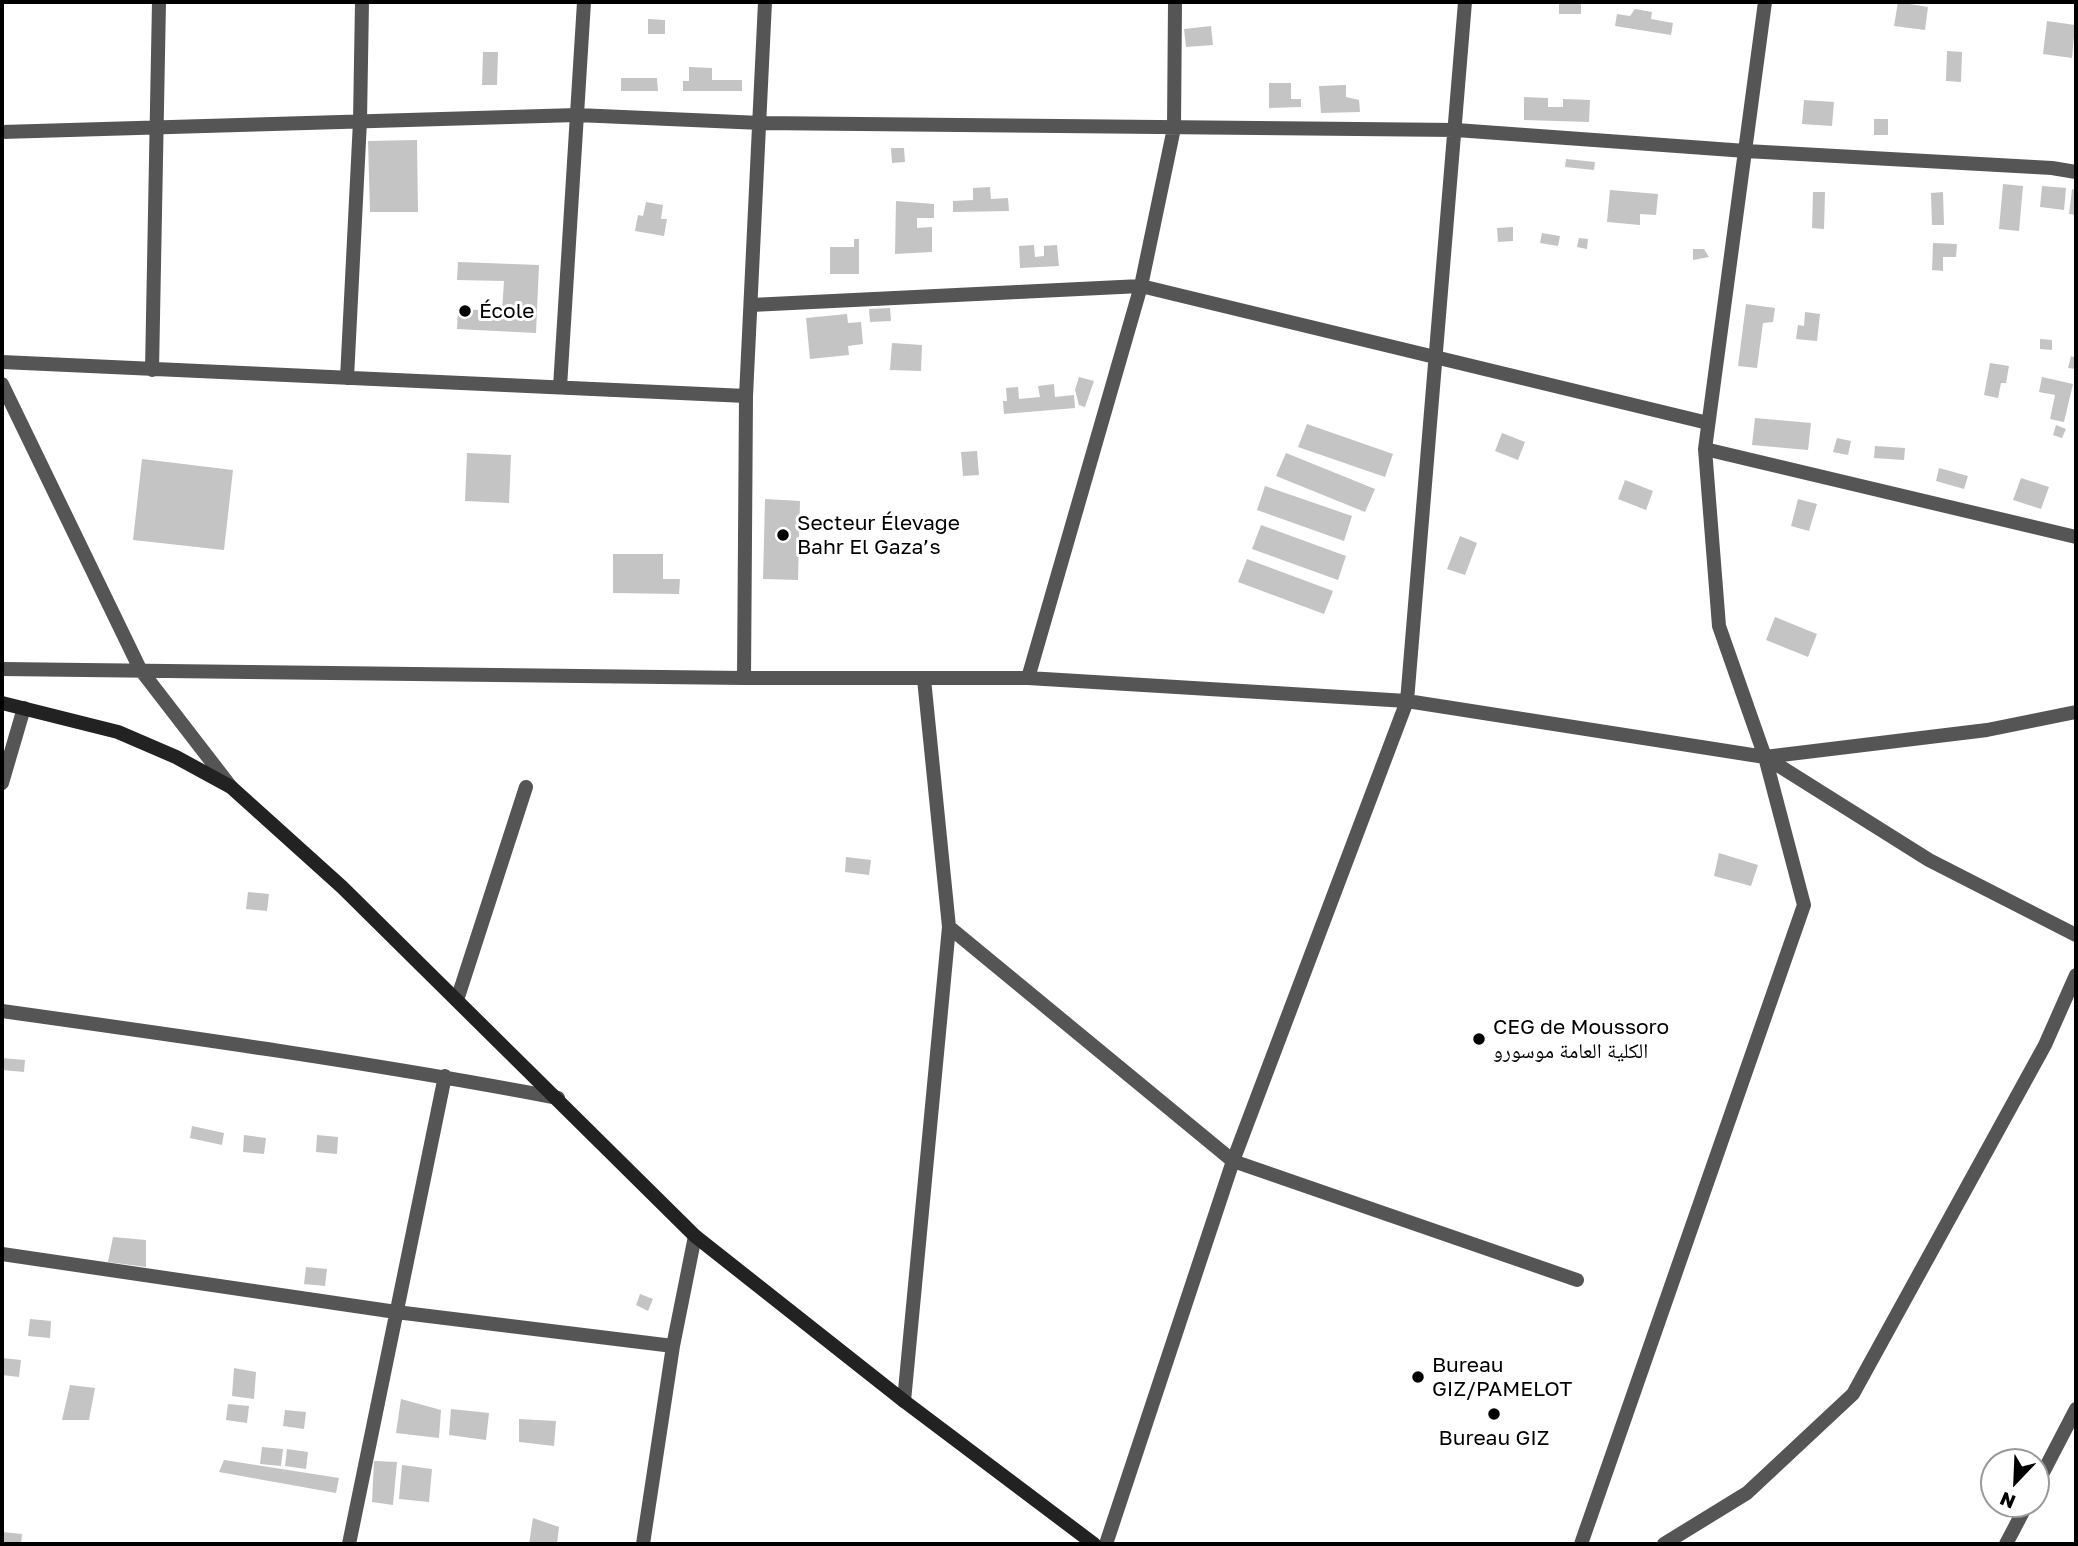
<!DOCTYPE html>
<html>
<head>
<meta charset="utf-8">
<style>
  body { margin:0 }
  #map { position:relative; width:2078px; height:1546px; overflow:hidden; background:#fff; font-family:"Golos Text",sans-serif }
  canvas { display:block }
  .frame { position:absolute; inset:0; border:4px solid #000; pointer-events:none }
  .north { position:absolute; left:1980px; top:1448px; width:70px; height:70px; box-sizing:border-box; background:#fff; border:2px solid #999; border-radius:50%; rotate:203deg; font-size:19px; font-weight:700; line-height:28px; text-align:center; color:#000 }
  .north::after { content:''; display:block; margin:auto; width:24px; height:32px; background:#000; clip-path:polygon(50% 0,100% 100%,50% 72%,0 100%) }
</style>
</head>
<body>
<div id="map">
<canvas width="2078" height="1546"></canvas>
<div class="frame"></div>
<div class="north">N</div>
</div>
<script>
const ctx = document.querySelector('canvas').getContext('2d');
ctx.lineJoin = 'round';
function fill(path, color) {
  ctx.fillStyle = color;
  ctx.fill(path, 'evenodd');
}
function strokePath(path, color, width, dash) {
  ctx.strokeStyle = color;
  ctx.lineWidth = width;
  ctx.lineCap = dash ? 'butt' : 'round';
  ctx.setLineDash(dash || []);
  ctx.stroke(path);
}
function drawText(font, color, halo, rows, align = 'center') {
  ctx.font = font + ' "Golos Text","Noto Naskh Arabic",sans-serif';
  ctx.lineWidth = 6;
  ctx.setLineDash([]);
  ctx.textBaseline = 'middle';
  ctx.strokeStyle = halo;
  ctx.fillStyle = color;
  for (const [text, x, y, turn = 0] of rows) {
    ctx.save();
    ctx.translate(x, y);
    ctx.rotate((+turn || 0) * Math.PI / 180);
    ctx.textAlign = isNaN(turn) ? turn : align;
    if (halo) ctx.strokeText(text, 0, 0);
    ctx.fillText(text, 0, 0);
    ctx.restore();
  }
}
fill(new Path2D(`
  M1559 2H1581V14H1559Z
  M1898 2 1928 7 1925 30 1894 26Z
  M1635 9 1652 12 1651 19 1673 23 1671 35 1615 26 1617 14 1630 16Z
  M648 19 665 20V34H648Z
  M2047 21 2075 25 2072 58 2043 54Z
  M1211 26 1213 45 1186 47 1184 29Z
  M1947 51 1962 52 1961 82 1946 81Z
  M483 52H498L497 85H482Z
  M689 67 712 68V80H742V91H683V81H689Z
  M621 78H657L658 91H621Z
  M1269 83H1291V99H1301V107L1269 108Z
  M1346 85V97L1359 100 1360 112 1321 113 1319 86Z
  M1524 97 1548 98V107H1563V99L1590 100 1589 122 1524 120Z
  M1804 100 1834 102 1832 126 1802 124Z
  M1874 119H1888V135H1874Z
  M417 140 418 212H370L368 141Z
  M891 148H904L905 162 892 163Z
  M1566 159 1595 162 1594 170 1565 167Z
  M2003 184 2023 186 2019 231 1999 229Z
  M2042 186 2066 188 2064 210 2040 207Z
  M990 187 991 199 1008 198 1009 211 953 212V201L973 200V188Z
  M2072 189 2076 190V215L2069 214Z
  M1610 190 1658 194 1656 215 1640 214V225L1607 222Z
  M1813 192H1825L1824 229 1812 228Z
  M1943 192 1944 225H1932L1931 193Z
  M896 201 934 204V218H917V228L932 227V252L895 254Z
  M646 202 663 205 661 219H667L664 236 635 231 638 215 643 216Z
  M1513 227V241L1498 242 1497 228Z
  M1542 233 1560 236 1558 246 1540 243Z
  M1579 238 1588 239 1587 249 1577 247Z
  M854 239H859V274H830V247H854Z
  M1933 243 1957 244 1956 257H1943V271L1932 270Z
  M1034 245 1035 257 1044 256V246L1057 245 1059 266 1020 268 1019 246Z
  M1693 249H1704L1709 257 1693 260Z
  M458 262 539 265 536 333 457 329 458 309 502 311 504 281 457 280Z
  M1746 304 1775 308 1773 322 1763 323 1757 368 1738 366Z
  M890 308 891 321 870 322 869 309Z
  M1805 312 1820 314 1817 341 1796 339 1798 325 1804 326Z
  M847 314 848 323 861 322 863 344 848 346 849 355 810 359 806 318Z
  M2040 339 2052 340V350L2040 349Z
  M892 343 922 345 921 371 890 370Z
  M2071 356 2076 358V369L2068 368Z
  M1990 363 2009 366 2006 383H2001L1998 398 1984 395Z
  M1079 377 1094 381 1085 407 1079 405 1075 390Z
  M2042 377 2073 384 2064 422 2050 419 2055 395 2039 392Z
  M1054 384 1055 397 1074 395 1075 408 1004 414 1003 401H1007L1006 388 1018 387 1019 399 1040 397 1038 386Z
  M1755 418 1811 423 1808 450 1752 445Z
  M1307 424 1393 454 1385 477 1298 447Z
  M2056 425 2066 429 2062 438 2053 435Z
  M1502 433 1525 442 1518 460 1495 451Z
  M1837 438 1851 441 1848 455 1833 452Z
  M1875 446 1905 448 1904 460 1874 458Z
  M977 451 979 475 963 476 961 452Z
  M467 453 511 455 509 503 465 501Z
  M1286 453 1375 489 1365 512 1276 476Z
  M142 459 233 470 224 550 133 540Z
  M1939 468 1968 476 1964 489 1936 481Z
  M2021 478 2049 487 2041 509 2013 500Z
  M1625 480 1653 491 1646 510 1618 499Z
  M1265 486 1352 516 1344 541 1257 510Z
  M765 499 800 501 798 580 763 579Z
  M1798 499 1817 504 1809 531 1791 526Z
  M1261 525 1346 556 1338 580 1252 549Z
  M1460 536 1477 543 1465 575 1447 569Z
  M613 554H663V579H680L679 594 613 593Z
  M1247 559 1333 591 1324 614 1238 582Z
  M1775 617 1817 634 1808 657 1766 640Z
  M1719 853 1758 865 1751 886 1714 876Z
  M846 857 871 860 869 875 845 872Z
  M248 892 269 894 267 911 246 909Z
  M2 1058 25 1060 24 1072 2 1070Z
  M192 1126 224 1133 222 1145 190 1138Z
  M244 1135 266 1138 264 1154 243 1152Z
  M317 1135 338 1137 337 1154 316 1152Z
  M113 1237 146 1240V1267L108 1262Z
  M306 1267 327 1269 325 1286 304 1284Z
  M640 1294 653 1299 648 1311 636 1305Z
  M30 1319 51 1321 50 1338 28 1336Z
  M2 1358 21 1360 19 1377 2 1375Z
  M234 1368 256 1372 254 1399 232 1396Z
  M70 1385 95 1388 89 1420H62Z
  M401 1399 441 1410 439 1438 396 1433Z
  M228 1404 249 1406 247 1423 226 1420Z
  M451 1409 489 1413 486 1440 449 1435Z
  M285 1410 306 1412 304 1429 283 1426Z
  M519 1419 556 1421 554 1446 519 1442Z
  M262 1447 283 1449 281 1466 260 1464Z
  M287 1449 308 1452 306 1469 285 1466Z
  M224 1460 339 1478 336 1493 219 1472Z
  M374 1461 397 1462 393 1505 372 1502Z
  M402 1465 432 1469 429 1502 399 1499Z
  M533 1518 559 1527 557 1544H529Z
  M2 1532 22 1534 21 1544H2Z`), '#c4c4c4');
strokePath(new Path2D(`
  M2 132 577 115 761 123 1456 130 1746 151 2052 168 2076 172
  M751 305 1141 286 1708 423
  M2 362 746 396
  M152 370 159 2
  M347 378 360 121 362 2
  M2 384 140 669 231 787
  M560 387 584 2
  M1705 449 2076 537
  M2 669 744 678H1028L1407 701 1765 757 1987 730 2076 712
  M744 678 746 396 765 2
  M1028 678 1141 286 1174 128 1175 2
  M1765 757 1929 860 2076 935
  M2 783 24 708
  M949 927 1233 1161 1577 1280
  M457 1000 526 787
  M2 1011C188 1037 374 1063 558 1098
  M2 1254 396 1312 673 1346
  M904 1401 949 927 924 679
  M2036 1486 2076 1409
  M349 1544 445 1076
  M643 1544 673 1346 695 1236
  M1106 1544 1233 1161 1407 701 1465 2
  M1581 1544 1804 905 1765 757 1719 626 1705 449 1765 2
  M1664 1544 1747 1493 1853 1394 2045 1045 2076 975
  M2006 1544 2027 1504`), '#555', 14);
strokePath(new Path2D(`
  M2 703 118 732 176 757 231 787 342 887 695 1236 904 1401 1094 1544`), '#222', 14);
for (const [x, y, r, color] of [
  [465,311,7,"#000"],
  [783,535,7,"#000"],
  [1479,1039,7,"#000"],
  [1418,1377,7,"#000"],
  [1494,1414,7,"#000"]
]) {
  const dot = new Path2D();
  dot.arc(x, y, r, 0, 2 * Math.PI);
  ctx.fillStyle = color;
  ctx.fill(dot);
  strokePath(dot, '#fff', 2.5);
}
drawText('21px', '#000', '#fff', [
  ["École",479,311],
  ["Secteur Élevage",797,523],
  ["Bahr El Gaza’s",797,547],
  ["CEG de Moussoro",1493,1027],
  ["الكلية العامة موسورو",1493,1051],
  ["Bureau",1432,1365],
  ["GIZ/PAMELOT",1432,1389],
  ["Bureau GIZ",1494,1438,"center"]
], 'left');
</script>
</body>
</html>
